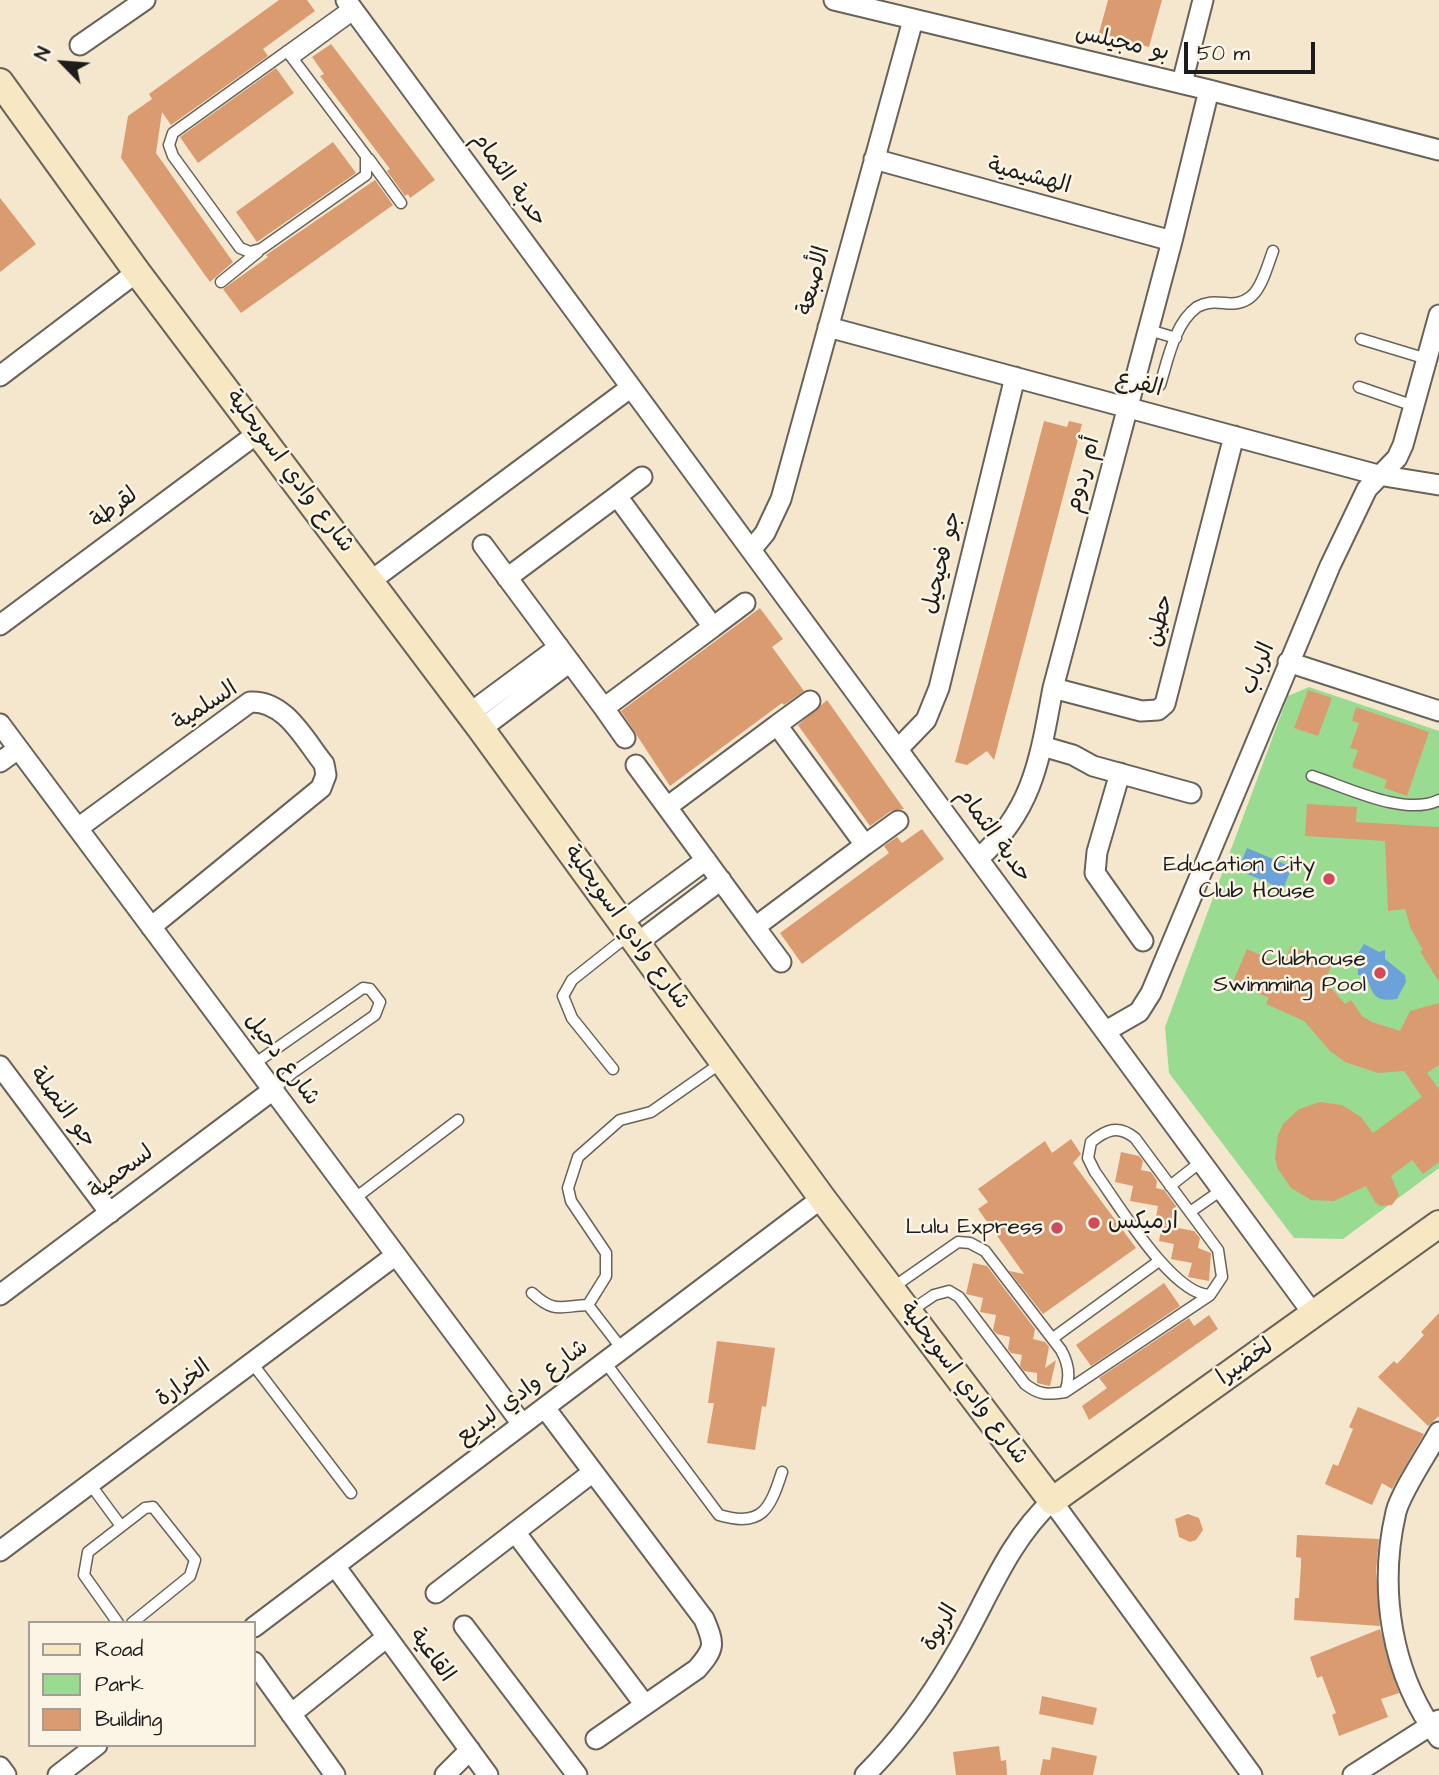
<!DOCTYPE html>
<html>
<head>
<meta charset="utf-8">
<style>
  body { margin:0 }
  #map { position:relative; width:1439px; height:1775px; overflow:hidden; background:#f5e7cd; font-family:"Architects Daughter",sans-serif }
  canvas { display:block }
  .legend { position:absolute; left:28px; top:1621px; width:228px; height:126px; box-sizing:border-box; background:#fcf5e5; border:2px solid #a29e95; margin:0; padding:9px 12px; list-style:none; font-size:21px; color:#1c1c1c }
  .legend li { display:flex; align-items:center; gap:14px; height:35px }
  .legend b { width:35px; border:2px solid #a29e95 }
  .north { position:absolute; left:28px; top:28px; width:70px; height:70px; -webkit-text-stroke:5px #fcf5e5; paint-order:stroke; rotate:295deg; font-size:19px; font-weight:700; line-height:28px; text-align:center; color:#1c1c1c }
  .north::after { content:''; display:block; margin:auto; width:24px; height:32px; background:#1c1c1c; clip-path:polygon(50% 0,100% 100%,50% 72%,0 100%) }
  .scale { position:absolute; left:1184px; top:42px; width:131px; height:32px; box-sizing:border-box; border:4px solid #1c1c1c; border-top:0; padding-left:9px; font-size:21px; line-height:24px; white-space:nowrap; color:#1c1c1c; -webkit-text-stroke:5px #fcf5e5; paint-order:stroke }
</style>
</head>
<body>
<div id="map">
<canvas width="1439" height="1775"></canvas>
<ul class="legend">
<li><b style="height:9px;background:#f7e8c3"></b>Road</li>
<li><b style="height:19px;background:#9adb92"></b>Park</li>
<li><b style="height:19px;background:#da9b70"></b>Building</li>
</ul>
<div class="north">N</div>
<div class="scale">50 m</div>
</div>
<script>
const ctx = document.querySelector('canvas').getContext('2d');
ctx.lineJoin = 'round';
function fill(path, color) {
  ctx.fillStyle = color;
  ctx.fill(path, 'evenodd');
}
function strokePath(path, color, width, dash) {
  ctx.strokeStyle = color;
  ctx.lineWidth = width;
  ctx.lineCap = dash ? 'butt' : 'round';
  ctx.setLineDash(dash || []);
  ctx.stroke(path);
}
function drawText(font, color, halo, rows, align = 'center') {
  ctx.font = font + ' "Architects Daughter","Playpen Sans Arabic",sans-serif';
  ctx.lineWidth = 5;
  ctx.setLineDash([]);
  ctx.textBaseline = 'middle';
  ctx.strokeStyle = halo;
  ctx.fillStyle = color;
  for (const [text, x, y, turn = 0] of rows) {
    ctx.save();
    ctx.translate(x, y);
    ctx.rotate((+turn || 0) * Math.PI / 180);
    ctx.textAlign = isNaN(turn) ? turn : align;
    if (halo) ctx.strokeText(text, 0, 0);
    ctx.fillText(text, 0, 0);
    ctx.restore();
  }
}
fill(new Path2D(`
  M1309 687 1439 731V1168L1343 1239 1294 1238 1169 1073 1165 1027 1288 696Z`), '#9adb92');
fill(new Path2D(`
  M1247 848 1292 867 1283 889 1238 870Z
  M1364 944 1379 952 1385 950V959L1405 975 1406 982 1397 999C1377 1002 1373 997 1367 978L1358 975 1357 955Z`), '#6ca1d9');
fill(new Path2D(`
  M279 0H307L315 11 263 49 268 56 171 125 162 112 156 153 233 262 210 282 121 158 128 116 152 99 149 94Z
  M1108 0H1162L1149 47 1099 33Z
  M331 44 435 180 410 198 408 194 405 196 387 171 390 169 320 76 324 74 312 57Z
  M276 68 294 93 198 163 180 137Z
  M333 142 356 173 257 242 236 212Z
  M375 180 393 205 241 313 223 289 268 257 266 255Z
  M0 198 36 244 0 272Z
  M1044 421 1067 427 1069 421 1082 424 994 760 987 751 967 765 955 762Z
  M760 608 783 639 772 647 804 691 784 705 782 703 670 786 621 711Z
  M1308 690 1332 698 1318 736 1294 728Z
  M827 700 904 809 891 811 870 826 798 725Z
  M1356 707 1429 732 1407 796 1384 788 1387 780 1352 767 1358 750 1350 748 1359 723 1352 721Z
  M1307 804 1357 807 1356 822 1439 827V982L1420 951 1423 950 1411 929 1405 909 1388 911 1385 841 1305 836Z
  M922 829 944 859 802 964 780 933 889 853 884 846 897 837 902 843Z
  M1291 946 1332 964 1325 981 1345 1004 1351 1000 1362 1016 1372 1022 1400 1031 1410 1011 1439 1003V1065L1427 1073 1439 1089V1162L1423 1174 1412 1160 1391 1176 1399 1195 1392 1205 1380 1206 1375 1202 1366 1186 1334 1201 1311 1200 1291 1188 1278 1169 1275 1158 1278 1135 1283 1124 1299 1109 1320 1102 1342 1105 1361 1117 1373 1133 1422 1097 1404 1071 1378 1073 1345 1062 1330 1051 1304 1021 1266 1004 1269 998 1233 982 1247 949 1283 965Z
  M1071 1139 1081 1154 1073 1163 1136 1248 1043 1314 1009 1271 1024 1274 978 1209 988 1202 978 1189 1045 1141 1052 1153Z
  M1121 1152 1139 1156 1143 1161 1141 1170 1151 1172 1157 1181 1156 1188 1164 1190 1176 1206 1172 1226 1155 1223 1158 1206 1130 1201 1133 1186 1115 1182Z
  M1162 1225 1194 1231 1200 1238 1198 1248 1211 1253 1209 1281 1188 1277 1192 1263 1171 1259 1174 1244 1159 1241Z
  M973 1263 987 1266 1035 1329 1033 1339 1045 1342 1049 1347 1045 1368 1056 1360 1050 1386 1037 1383V1373L1024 1371 1020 1366 1022 1355 1011 1353 1008 1349 1010 1337 997 1334 993 1330 996 1315 980 1312 983 1298 966 1294Z
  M1164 1283 1180 1306 1091 1366 1076 1345Z
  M1439 1313V1416L1428 1426 1378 1377 1394 1361 1397 1364 1424 1335 1421 1332Z
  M1209 1315 1218 1329 1089 1420 1082 1406 1107 1388 1099 1378 1189 1318 1194 1326Z
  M717 1341 775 1348 766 1407 762 1406 755 1450 707 1443 714 1403H708Z
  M1358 1407 1424 1434 1392 1489 1382 1483 1372 1505 1325 1484 1333 1464 1338 1466 1353 1429 1349 1427Z
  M1188 1514 1199 1518 1203 1530 1196 1540 1190 1542 1179 1537 1175 1519Z
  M1297 1535 1379 1539 1376 1571 1380 1626 1294 1620 1295 1598H1299L1301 1565V1558L1296 1557Z
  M1380 1629 1399 1693 1381 1699 1388 1717 1339 1736 1332 1715 1336 1713 1322 1676 1317 1678 1310 1657Z
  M1042 1696 1097 1708 1093 1725 1039 1714Z
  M999 1746 1001 1761 1006 1760 1007 1775H956L953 1752Z
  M1052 1747 1097 1756 1093 1775H1040L1043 1759 1050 1760Z`), '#da9b70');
const lane = new Path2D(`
  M287 51 366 156V175L261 249 250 252 240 248 173 156 169 145 173 133 350 6
  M293 59 356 13
  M369 159 401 203
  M221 282 258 252
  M1149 330 1176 338
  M1361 339 1427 359
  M1160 385C1168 360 1174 324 1197 307 1206 302 1214 302 1224 303 1258 308 1263 278 1273 251
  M1359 387 1414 406
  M1312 776C1346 787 1405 817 1439 800
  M254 1064 363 988 370 989 380 1002 375 1015 291 1074 273 1090
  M613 1069 572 1018 563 996 572 980 630 934
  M1170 1186 1202 1161
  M354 1199 458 1120
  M1190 1212 1223 1189
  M892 1288 958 1242 970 1243 985 1251 1061 1350C1069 1364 1071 1377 1065 1392
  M532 1293C555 1314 560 1306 588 1305L606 1276V1253L571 1201 568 1188 578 1157 620 1120 651 1112 721 1063
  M588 1305 622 1349
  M909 1312 934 1295 949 1291 959 1297 1025 1384C1039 1395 1047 1395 1065 1392L1210 1295 1222 1277 1218 1250 1135 1138C1118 1124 1106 1130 1091 1142L1088 1158 1095 1172C1117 1202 1172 1295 1210 1295
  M1053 1338 1159 1261
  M605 1362 719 1515C762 1528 770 1509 782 1472
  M252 1363 351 1493
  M90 1484 121 1526
  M118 1623 84 1575 88 1552 145 1508 153 1507 195 1560 190 1576 132 1623`);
const street = new Path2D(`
  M346 0 1314 1315
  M834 0 1209 90 1439 150
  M80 45 145 0
  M1182 83 1203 0
  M874 159 1172 241
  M828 327 1378 475 1439 485
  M0 376 137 272
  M617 496 642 477
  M483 545 604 708 713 627 617 496 507 578
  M751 550 765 533 781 499 913 20
  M372 580 630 388
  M0 625 258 433
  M713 627 745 603
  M1288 662 1439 711
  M1053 688 1141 711 1158 710 1165 704 1234 436
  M604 708 625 738
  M470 713 559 647
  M0 724 522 1424
  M777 725 810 701
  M481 729 570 662
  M1042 746 1073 755 1093 766 1191 793
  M898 749 926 720 939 688 1015 377
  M0 762 18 749
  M636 765 755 927 865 845 777 725 667 807
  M1120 773 1097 852 1095 873 1143 941
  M78 828 250 702C285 700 304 739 324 764L326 775 321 788 151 927
  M865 845 898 821
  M979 858C1034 809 1040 757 1053 688L1172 241 1209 90
  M622 922 706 860
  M755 927 781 962
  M637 943 721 880
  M1106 1031 1139 1012 1151 993 1330 566 1367 489 1397 458 1403 445 1439 315
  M0 1066 110 1213
  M0 1295 273 1090
  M545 1408 704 1619C715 1645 715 1648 697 1669L596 1739
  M1439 1432C1428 1452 1401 1492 1396 1512 1378 1589 1391 1675 1439 1738
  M515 1532 645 1705
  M0 1551 396 1255
  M335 1566 488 1775
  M436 1593 593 1472
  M464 1626 577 1775
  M254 1627 822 1198
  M254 1662 335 1775
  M291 1714 387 1637
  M0 1767 6 1775
  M58 1775 97 1745
  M445 1775 470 1750
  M865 1775C899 1741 931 1697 955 1655 986 1603 1007 1542 1052 1501L1252 1775
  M1353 1775 1439 1720`);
const secondary = new Path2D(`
  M0 82 137 272 481 729 822 1198 1052 1501 1439 1224`);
strokePath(lane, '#68635a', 13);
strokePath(street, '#68635a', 23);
strokePath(secondary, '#68635a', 30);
strokePath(lane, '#fff', 10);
strokePath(street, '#fff', 19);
strokePath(secondary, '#f7e8c3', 26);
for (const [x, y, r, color] of [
  [1329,879,7,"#d1495b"],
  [1380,973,7,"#d1495b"],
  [1094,1223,7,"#d1495b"],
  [1057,1228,7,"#d1495b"]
]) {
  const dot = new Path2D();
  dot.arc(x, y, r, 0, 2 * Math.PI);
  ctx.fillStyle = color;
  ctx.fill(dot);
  strokePath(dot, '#fcf5e5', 2.5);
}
drawText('23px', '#1c1c1c', '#fcf5e5', [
  ["بو مجيلس",1122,44,13],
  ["الهشيمية",1029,177,15],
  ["حدبة الثمام",508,180,54],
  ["الأصبعة",815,281,-75],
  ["الفرع",1139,385,15],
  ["شارع وادي اسويحلية",289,472,53],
  ["أم ردوم",1084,475,-75],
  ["لقرطة",115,509,-37],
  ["جو فحيحيل",943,563,-76],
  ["حطين",1161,621,-76],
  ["الرباب",1259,669,-67],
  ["السلمية",206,707,-33],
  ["حدبة الثمام",993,836,54],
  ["شارع وادي اسويحلية",626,928,54],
  ["شارع دحيل",281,1060,53],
  ["جو النصلة",62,1108,53],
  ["لسحمية",122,1173,-37],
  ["لخضيرا",1246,1363,-35],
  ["الخرارة",184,1384,-37],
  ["شارع وادي اسويحلية",963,1384,53],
  ["شارع وادي لبديع",523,1393,-37],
  ["الربوة",941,1628,-60],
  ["القاعية",431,1656,54]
]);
drawText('23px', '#1c1c1c', '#fcf5e5', [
  ["Education City",1315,866],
  ["Club House",1315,892],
  ["Clubhouse",1366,960],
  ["Swimming Pool",1366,986],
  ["ارميكس",1108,1223,"left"],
  ["Lulu Express",1043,1228]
], 'right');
</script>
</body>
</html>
